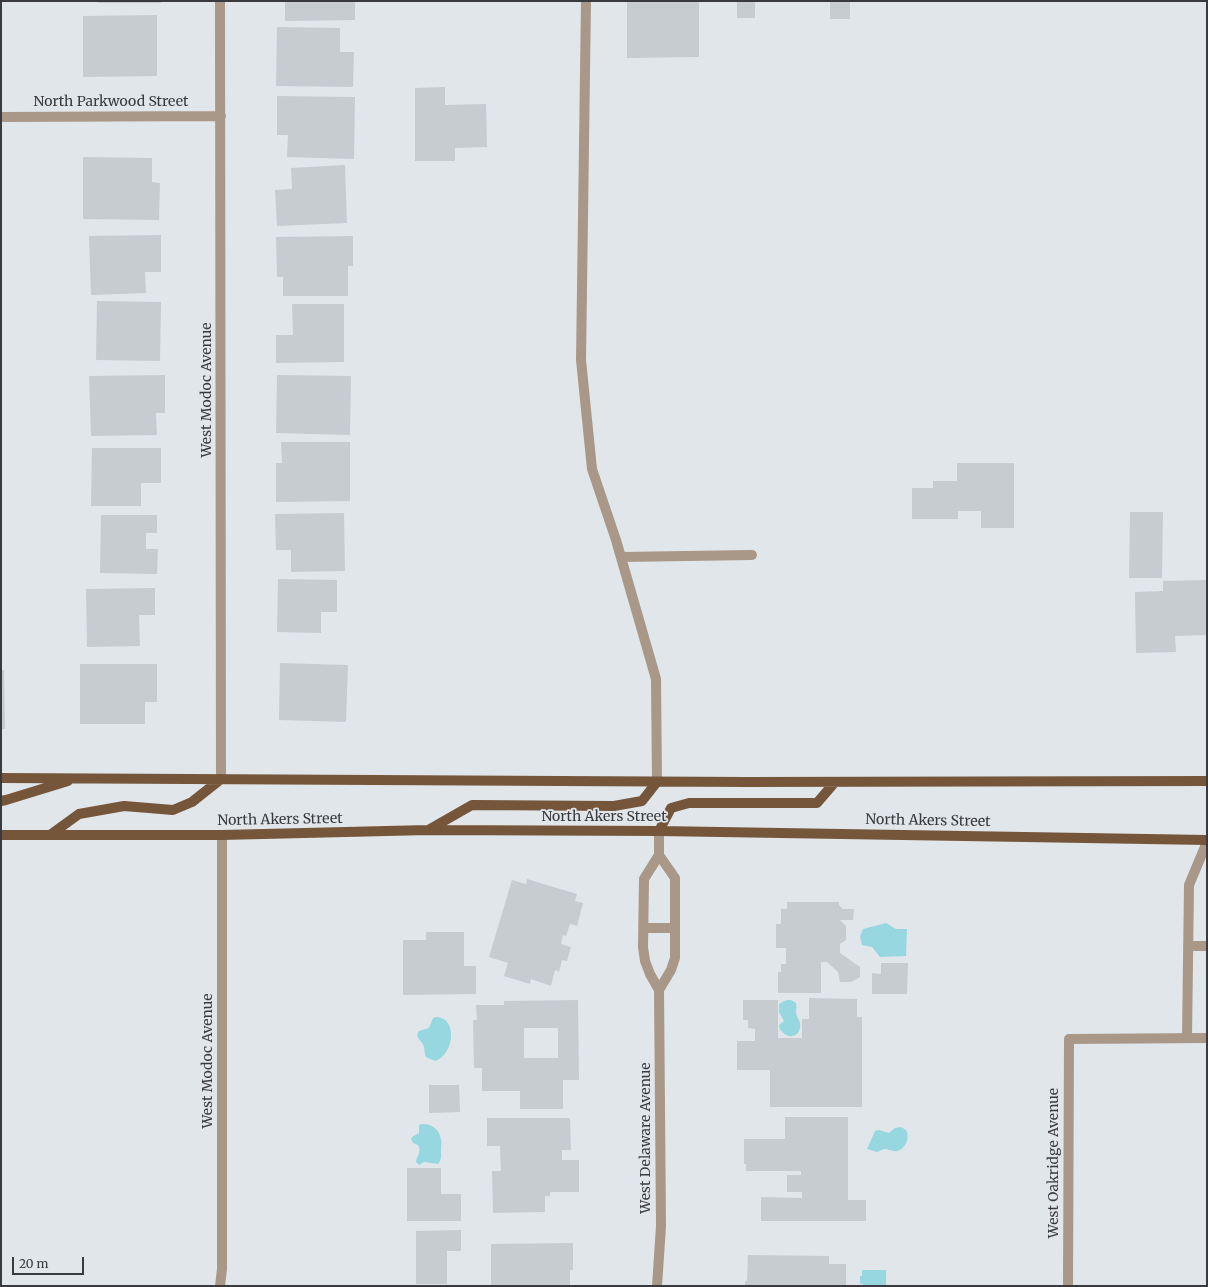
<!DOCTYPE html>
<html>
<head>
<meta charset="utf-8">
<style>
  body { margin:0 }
  #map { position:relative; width:1208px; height:1287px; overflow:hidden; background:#e1e6eb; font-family:Merriweather,serif }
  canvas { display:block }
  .frame { position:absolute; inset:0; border:2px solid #393a3d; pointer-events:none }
  .scale { position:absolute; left:12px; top:1257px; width:72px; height:18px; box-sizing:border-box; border:2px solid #393a3d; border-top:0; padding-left:5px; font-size:12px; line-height:14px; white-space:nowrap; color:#393a3d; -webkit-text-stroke:3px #e1e6eb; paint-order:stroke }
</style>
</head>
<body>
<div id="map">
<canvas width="1208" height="1287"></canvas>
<div class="frame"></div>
<div class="scale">20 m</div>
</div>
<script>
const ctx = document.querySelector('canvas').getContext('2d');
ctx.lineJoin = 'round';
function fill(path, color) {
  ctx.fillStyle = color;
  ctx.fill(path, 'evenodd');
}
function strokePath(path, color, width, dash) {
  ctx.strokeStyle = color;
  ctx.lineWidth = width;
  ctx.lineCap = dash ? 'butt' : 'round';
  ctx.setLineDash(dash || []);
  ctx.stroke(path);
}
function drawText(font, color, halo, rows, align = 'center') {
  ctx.font = font + ' Merriweather,serif';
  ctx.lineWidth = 3.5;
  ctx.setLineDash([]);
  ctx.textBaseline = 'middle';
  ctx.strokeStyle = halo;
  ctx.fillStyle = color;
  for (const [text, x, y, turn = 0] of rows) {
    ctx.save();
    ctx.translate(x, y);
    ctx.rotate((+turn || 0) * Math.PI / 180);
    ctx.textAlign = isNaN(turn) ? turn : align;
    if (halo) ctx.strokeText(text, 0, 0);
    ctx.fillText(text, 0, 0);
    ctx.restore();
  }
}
fill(new Path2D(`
  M886 923 896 929H907L906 956 880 957 872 947 862 945 860 936 863 929Z
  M787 1000H791L796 1003C797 1007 796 1010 796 1013 797 1019 803 1022 799 1031 795 1041 779 1035 779 1025L784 1021 779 1012V1004L784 1001Z
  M437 1017C459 1019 453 1056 435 1061L426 1057C424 1053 425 1051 424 1047 423 1042 418 1040 417 1035L419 1031 429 1028 433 1018Z
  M421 1124C431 1123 440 1129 441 1140 442 1143 441 1146 441 1149 441 1155 442 1160 438 1164L424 1162 419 1165 416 1162C417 1155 422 1152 418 1145L413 1143 411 1139 412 1137 419 1133V1125Z
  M901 1127 906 1130C910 1137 906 1149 897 1151 893 1152 888 1149 884 1149L877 1152 867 1149 875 1131 879 1130 889 1133 895 1128Z
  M862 1270H886V1286H863V1284H860V1276H862Z`), '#97d8e0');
fill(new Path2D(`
  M97 1H161V3H98Z
  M285 1H355V20L285 21Z
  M627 1H699V57L627 58Z
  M737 1H755V18H737Z
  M830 1H850V19H830Z
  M157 15V76L83 77V16Z
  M277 27 340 28V52H354L353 87 276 86Z
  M445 87V105L486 104 487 147 455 148V161H415V88Z
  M277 96 355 97 354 159 287 157 288 135H277Z
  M83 157 152 158V182L160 183 159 220 83 219Z
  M345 165 347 223 277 226 275 190 292 189 291 168Z
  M161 235V272H145L146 293 91 295 89 236Z
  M353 236V266H348V296H283V277H277L276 237Z
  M97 301 161 302 160 361 96 360Z
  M292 304H344V362L276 363V335H293Z
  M165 375V413H156L157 435 91 436 89 376Z
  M277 375 351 376 350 435 276 433Z
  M281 442H350V501L276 502V463H282Z
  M92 448H161V483H141V506H91Z
  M957 463H1014V528H981V511H958V519H912V488H933V481H957Z
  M1130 512H1163L1162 578H1129Z
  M344 513 345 571 291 572V550H276L275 514Z
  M101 515H157V533H146V549H158L157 574 100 573Z
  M278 579 337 580V612H321V633L277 632Z
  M1207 580V635L1175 636 1176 652 1136 653 1135 592 1163 591V581Z
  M155 588V615H139L140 646 87 647 86 589Z
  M280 663 348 665 346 722 279 720Z
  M80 664H157V702H145V724H80Z
  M1 670H4L5 729H1Z
  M527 879 577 894 575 901 583 903 577 926 570 924 566 936 563 935 561 944 571 947 567 961 562 960 559 972 555 970 551 986 531 979 530 984 504 976 508 963 489 957 512 880 526 884Z
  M787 902H839V905L843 909H854L853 920H840L846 926V940L840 944V953L860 967V977L851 982H840L838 972 827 962H821V993H778V972H781V964H786V948H776V924H781V909H787Z
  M426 932H464V966H476V994L403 995V940H426Z
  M881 963H908L907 994H872V973L881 974Z
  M809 998 857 999V1017H862V1107H770V1070H737V1041H755V1029L748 1028V1020H743V1000H778V1038H802V1019H809Z
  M578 1000 579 1080H563V1109H520V1091H482V1068H474L473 1020H477L476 1005H504V1001ZM524 1028H558V1058H524Z
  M429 1085H459L460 1112 429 1113Z
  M785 1117H848V1200H866V1221H761V1197L802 1198V1192H787V1175H801V1171H746V1164H744V1139H785Z
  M487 1118H570L571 1150H562V1160H579V1192H550V1196H545V1212L493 1213 492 1171H501L500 1146H487Z
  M407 1168H441V1194H461V1221H407Z
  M461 1230V1251H447V1284H416V1231Z
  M573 1243V1270H570V1285L491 1286V1244Z
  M748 1255 829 1256V1264H846V1286H745V1281H747Z`), '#c7ccd1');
strokePath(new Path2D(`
  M220 1 221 779
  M586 1 581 360 592 469 616 540 656 679 657 782
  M1 117 221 116
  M621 557 752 555
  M644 928H675
  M1188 946H1207
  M659 990 671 970 675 958V878L659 855
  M1187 1038 1189 885 1207 842
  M220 1286 222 1269V835
  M657 1286 661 1226 659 990 650 974 645 961 643 947 644 879 659 855V831
  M1068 1286 1069 1039 1207 1038`), '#a99788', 10);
strokePath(new Path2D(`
  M1 778 747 782 1207 781
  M1 801 6 800 68 781
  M430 829 472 805 614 806 642 801 657 782
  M659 831 671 808 689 803H817L835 782
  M1 835H222L428 830 659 831 1207 840
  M50 835 79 814 124 806 173 810 192 802 221 779`), '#75563b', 10);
drawText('14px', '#393a3d', '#e1e6eb', [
  ["North Parkwood Street",111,102],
  ["West Modoc Avenue",207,390,-90],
  ["North Akers Street",604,817],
  ["North Akers Street",280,820,-1],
  ["North Akers Street",928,821,1],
  ["West Modoc Avenue",208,1061,-90],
  ["West Delaware Avenue",646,1138,-90],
  ["West Oakridge Avenue",1054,1163,-90]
]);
</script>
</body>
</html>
